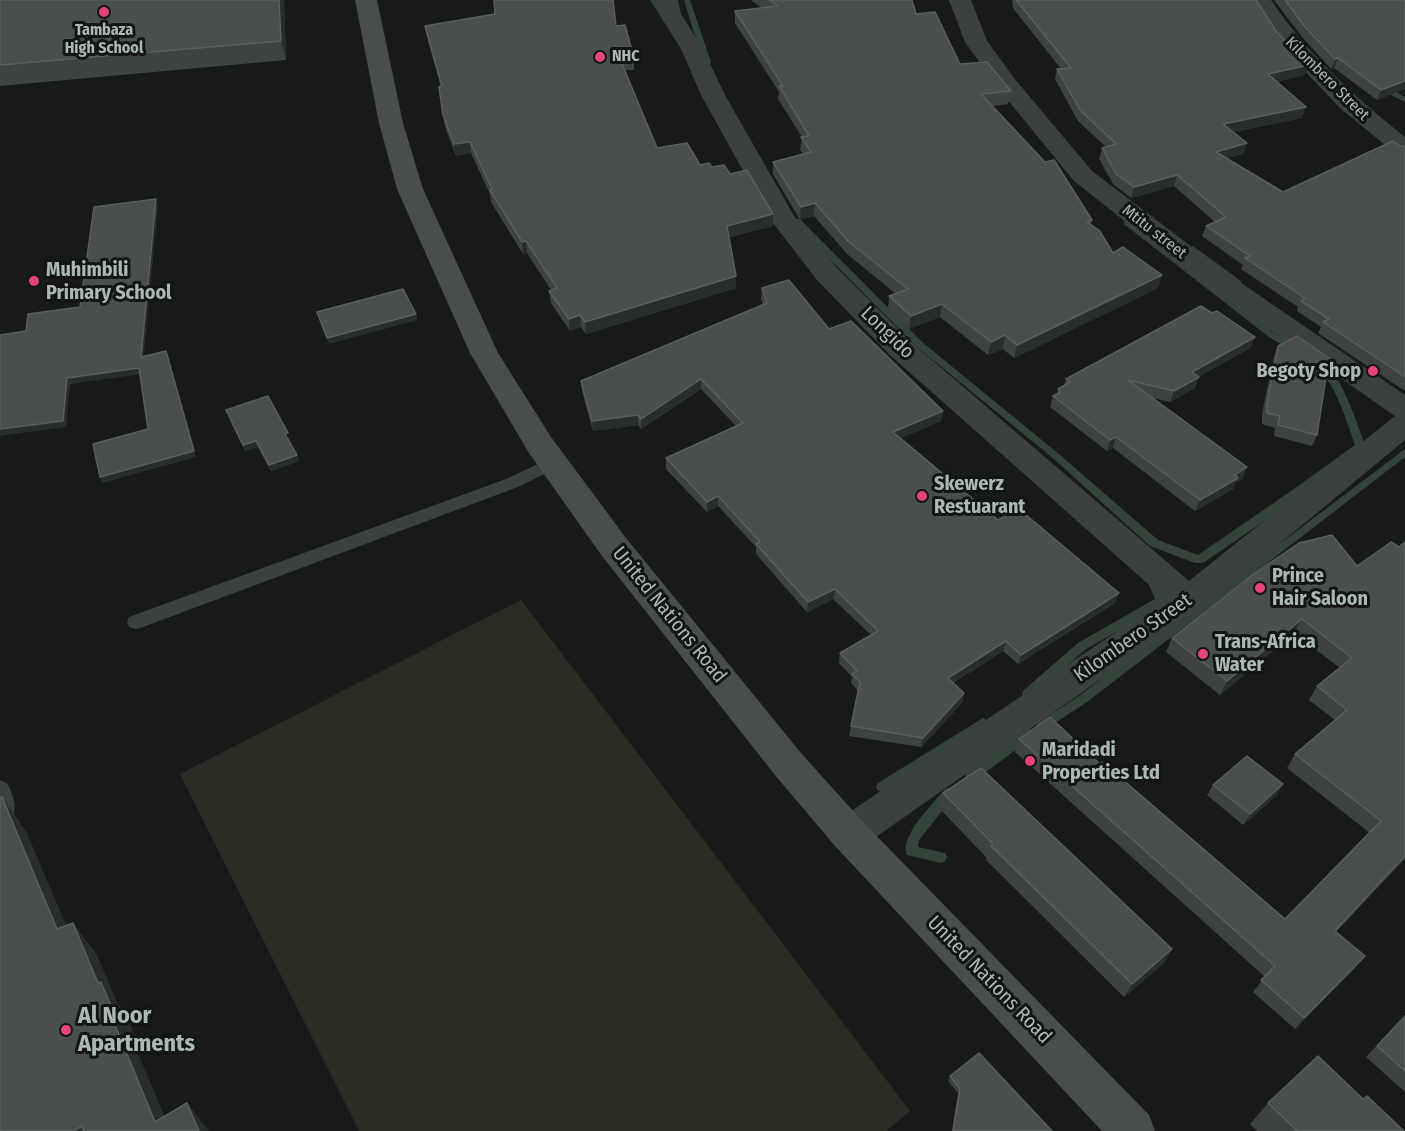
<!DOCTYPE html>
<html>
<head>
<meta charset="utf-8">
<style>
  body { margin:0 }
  canvas { display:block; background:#181a1a }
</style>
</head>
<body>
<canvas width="1405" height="1131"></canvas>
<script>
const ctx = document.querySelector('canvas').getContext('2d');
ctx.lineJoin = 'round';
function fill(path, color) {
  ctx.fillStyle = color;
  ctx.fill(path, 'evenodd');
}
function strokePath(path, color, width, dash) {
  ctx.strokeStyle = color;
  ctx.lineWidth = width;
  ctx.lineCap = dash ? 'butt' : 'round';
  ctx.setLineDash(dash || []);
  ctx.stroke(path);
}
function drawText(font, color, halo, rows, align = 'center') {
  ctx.font = font + ' "Fira Sans Condensed",sans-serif';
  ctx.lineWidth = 6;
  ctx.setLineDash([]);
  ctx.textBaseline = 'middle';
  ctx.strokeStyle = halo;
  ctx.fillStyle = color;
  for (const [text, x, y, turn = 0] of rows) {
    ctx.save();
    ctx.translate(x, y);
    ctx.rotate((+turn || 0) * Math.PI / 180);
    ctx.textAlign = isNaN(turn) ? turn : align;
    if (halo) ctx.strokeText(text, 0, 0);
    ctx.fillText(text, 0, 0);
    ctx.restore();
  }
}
fill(new Path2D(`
  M521 600 910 1111 886 1131H359L180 774Z`), '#2b2c24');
fill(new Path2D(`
  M650 0H656L669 20 668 21H664Z
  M684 0H690L711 62 710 64 703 62Z
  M1379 85H1385L1405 97V102L1379 89Z
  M794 219H800L922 342 1060 455 1158 540 1198 555 1294 489 1355 445C1345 416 1336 384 1313 362L1315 360 1318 359C1339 367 1358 425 1365 446L1302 495 1203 563H1195L1150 546 1054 459 916 346 794 223Z
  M1124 220H1130L1275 333 1300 348 1302 350 1300 352H1294L1269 337 1124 224Z
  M1193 246 1241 281V285H1235L1190 251 1189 249Z
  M1405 449V457L1087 702 1046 729 1042 731 1038 729 1036 726 1038 723 1079 696Z
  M1152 576 1156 577 1157 580 1166 601 1165 604 1086 649 1032 696 1028 698 1024 696 1022 693 1024 690 1078 643 1155 599 1147 580 1148 577Z
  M983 718 987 720 989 723 987 726 886 791 882 792 878 791 876 787 878 783Z
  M1029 729 1033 731 1035 734 1033 737 975 780 971 781 967 780 965 776 967 772Z
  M949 788 953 789 955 793 953 797 919 840 918 847 945 853 947 857 945 861 941 863 907 855C899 836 933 804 945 789Z`), '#34443b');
fill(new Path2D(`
  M553 457 559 459 561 463 559 467 518 487 143 627 136 629 129 627 127 622 129 617 506 479Z
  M0 780 7 783C16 800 18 813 7 831L0 833Z`), '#3b4140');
fill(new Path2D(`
  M656 0H678L681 14 703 49 725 95 794 216 837 268 910 341 1189 581 1395 416 1202 282 1074 181 998 88 965 42 949 0H971L987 41 1014 78 1092 171 1222 270 1405 395V440L1201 609 863 846 849 851 835 846 830 834 835 822 1165 599 890 355 817 280 770 219 701 95 681 49 659 14Z
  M1249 0H1271C1307 54 1355 97 1405 137V156L1396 154 1340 108 1275 40Z`), '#3b4140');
fill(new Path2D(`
  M355 0H377L403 123 423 189 498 353 551 437 626 538 801 753 863 822 1149 1115 1155 1131H1102L835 846 775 775 602 556 529 453 470 353 397 189 379 123Z`), '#474e4d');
fill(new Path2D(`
  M0 0H284L286 60 0 86Z
  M751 0H912L916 14 960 64 1011 91 1008 104 992 106 1092 220 1091 225 1113 253 1162 275 1158 288 1014 358 1003 349 988 355 940 317 909 329 888 310 889 296 896 294 847 254 814 216 800 220 773 174V162L803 154 800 150 802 137 778 99 779 92 735 23V11L762 8Z
  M1012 0H1256L1276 31 1309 65 1305 75 1276 82 1302 118 1233 132 1247 143 1243 154 1227 158 1283 192 1400 146 1405 147V391L1318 333 1321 327 1297 311 1298 307 1241 269 1243 265 1202 236 1206 226 1215 222 1174 186 1131 198 1113 184 1099 159 1102 148 1106 147 1078 121 1055 79 1057 69H1061L1013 8Z
  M1274 0H1405V89L1377 100 1334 68 1331 69 1302 37Z
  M425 26H616L634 58V70H624L657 148 700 165 712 167 730 174 773 214V226L729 237 736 288 586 334 581 327 570 331 551 303 549 291 551 290 527 253 523 254 491 202 490 194 471 153 456 156 445 127 439 87H441L427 37Z
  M762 288 829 329 943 411 941 421 901 438 998 520 1115 603 1018 664 1003 651 953 683 964 693 962 703 921 747 849 736 858 691 851 683 852 677 839 663 840 653 871 635 833 599 807 612 756 554V547L718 506 707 512 666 469V458L736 426 701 389 641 429 638 425 593 431 582 391 581 381 763 305 761 299Z
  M1212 313 1255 337 1250 348 1198 377 1195 388 1170 402 1153 398 1243 478 1235 483 1233 489 1195 511 1113 448 1107 451 1050 407 1053 396 1057 394 1058 389 1064 386 1066 379Z
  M1278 346 1317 435 1312 446 1274 436 1275 428 1262 424V413L1274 357Z
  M226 410 290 439H288L299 461 271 471 258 447 245 451Z
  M1405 542V859L1336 932 1355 968 1295 1029 1253 992 1265 977 1015 752 1019 739 1100 764 1285 919 1370 833 1287 768 1295 754 1335 720 1309 700 1317 686 1340 668 1294 633 1220 695 1166 652 1172 638 1357 566 1399 547Z
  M1213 785 1277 795 1243 825 1207 795Z
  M943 793 1172 949 1164 963 1124 997 986 860 987 858 939 808Z
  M1405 1016V1092L1366 1057Z
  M950 1076 1052 1131H952L958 1093 948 1081Z
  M1363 1099 1404 1131H1257L1250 1124 1268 1103Z`), '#3d4242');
fill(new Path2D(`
  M279 0H284L286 60 281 41Z
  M1338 58 1334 68 1331 69 1335 59Z
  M1309 65 1305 75 1264 85 1268 74Z
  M1405 81V89L1377 100 1381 90Z
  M1306 107 1302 118 1220 135 1223 124Z
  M470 142 471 153 456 156 454 144Z
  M1247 143 1243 154 1212 162 1216 152Z
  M1177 175 1174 186 1131 198 1134 187Z
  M156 199 158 205 143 363 141 357Z
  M815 203 814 216 800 220 801 207Z
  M773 214V226L726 237 727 226Z
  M526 241 527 253 523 254 522 242Z
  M1162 275 1158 288 1014 358 1017 345Z
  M736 276V288L586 334 585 322Z
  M942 304 940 317 909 329 911 316Z
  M416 314 417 320 329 344 327 338Z
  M580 315 581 327 570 331 569 319Z
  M1005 335 1003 349 988 355 991 342Z
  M1255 337 1250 348 1198 377 1195 388 1170 402 1174 391 1192 372Z
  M166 351 196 457 102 483 100 477 194 451Z
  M139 368 141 374 70 384 66 427 0 436V429L67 378Z
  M701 379V389L641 429V419Z
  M943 411 941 421 892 442 893 432Z
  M638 415V425L593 431 592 421Z
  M1116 437 1113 448 1107 451 1110 440Z
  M256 441 258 447 245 451 243 445Z
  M297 455 299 461 271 471 269 465Z
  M1247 467 1243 478 1235 483 1233 489 1195 511 1200 500Z
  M718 496V506L707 512V502Z
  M835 589 833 599 807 612 808 602Z
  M1119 593 1115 603 1018 664 1021 655Z
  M1302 619 1294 633 1220 695 1227 681Z
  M1006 641 1003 651 946 687 948 678Z
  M964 693 962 703 921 747 923 738Z
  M1283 784 1277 795 1243 825 1250 814Z
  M2 797 26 831 81 960 57 929Z
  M1405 856V859L1325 943 1335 931Z
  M73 923 97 955 117 1002 125 1012 139 1047 136 1049 171 1131 155 1122Z
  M1172 949 1164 963 1124 997 1132 984Z
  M1365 956 1355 968 1295 1029 1304 1018Z
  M187 1103 208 1130 209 1131H199Z
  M82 1126 87 1131H74Z`), '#292d2d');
const building = new Path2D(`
  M0 0H279L281 41 0 65Z
  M494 0H613L616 26 625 25 634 58 620 59 657 148 687 143 700 165 709 163 712 167 724 165 730 174 747 170 773 214 727 226 736 276 585 322 580 315 569 319 549 291 557 288 526 241 522 242 490 190 492 189 470 142 454 144 443 115 439 87 442 86 425 26 495 14Z
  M769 0H912L916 14 935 12 960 64 987 62 1011 91 981 94 1045 162 1054 160 1092 220 1087 222 1099 230 1113 253 1123 247 1162 275 1017 345 1005 335 991 342 942 304 911 316 889 296 908 289 848 241 815 203 801 207 773 162 811 152 801 137 809 136 779 86H783L735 11 778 6Z
  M1016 0H1256L1276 31 1309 65 1268 74 1306 107 1223 124 1247 143 1216 152 1283 192 1393 141 1400 146 1405 147V377L1323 322 1329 319 1301 301 1305 298 1245 258 1250 256 1206 226 1226 217 1177 175 1134 187 1116 174 1102 148 1116 144 1080 110 1057 69 1071 68Z
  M1285 0H1405V81L1381 90 1338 58 1335 59 1305 27Z
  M156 199 141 357 166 351 194 451 100 477 93 444 148 429 139 368 67 378 63 421 0 429V335L26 331 28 314 80 307 94 207Z
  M789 280 829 329 851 321 943 411 893 432 998 520 1019 509 1119 593 1021 655 1006 641 948 678 964 693 923 738 851 726 860 682 852 674 857 671 840 653 878 631 835 589 808 602 756 544 760 542 718 496 707 502 666 458 743 423 701 379 641 419 638 415 592 421 581 381 767 303 762 288Z
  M403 289 416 314 327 338 317 312Z
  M1201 306 1212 313 1217 311 1255 337 1192 372 1199 377 1174 391 1128 380 1247 467 1235 475 1238 478 1200 500 1116 437 1110 440 1053 396 1061 392 1058 389 1070 382 1066 379Z
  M1297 336 1329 358 1317 435 1278 425 1280 416 1267 413V402L1278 346Z
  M268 396 288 433 285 434 297 455 269 465 256 441 243 445 226 410Z
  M1332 535 1357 566 1391 542 1399 547 1405 542V856L1335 931 1365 956 1304 1018 1261 980 1275 966 1019 739 1050 717 1100 764 1102 762 1285 919 1381 821 1295 754 1347 710 1317 686 1352 658 1302 619 1227 681 1172 638 1255 573 1299 543Z
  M1247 756 1283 784 1250 814 1213 785Z
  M981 768 1172 949 1132 984 991 846 993 844 943 793Z
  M2 797 57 929 73 923 98 983 101 982 116 1018 113 1020 155 1122 187 1103 199 1131H84L82 1126 74 1131H0V798Z
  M1405 1016V1071L1377 1046Z
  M979 1053 1052 1131H953L960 1089 950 1076Z
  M1318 1056 1363 1099 1367 1096 1404 1131H1297L1268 1103Z`);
fill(building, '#494f4e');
strokePath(building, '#585f5e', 1.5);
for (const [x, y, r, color] of [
  [104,12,6,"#e6447a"],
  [600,57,6,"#e6447a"],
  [34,281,6,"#e6447a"],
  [1373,371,6,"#e6447a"],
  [922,496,6,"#e6447a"],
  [1260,588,6,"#e6447a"],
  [1203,654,6,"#e6447a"],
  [1030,761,6,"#e6447a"],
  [66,1030,6,"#e6447a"]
]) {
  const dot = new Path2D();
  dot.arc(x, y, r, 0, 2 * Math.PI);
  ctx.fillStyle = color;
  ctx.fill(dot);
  strokePath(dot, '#131515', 2);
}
drawText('bold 16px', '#abb9b5', '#131515', [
  ["Tambaza",104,31],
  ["High School",104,49],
  ["NHC",612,57,"left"]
]);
drawText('16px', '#abb9b5', '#131515', [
  ["Kilombero Street",1327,79,45],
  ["Mtitu street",1154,232,38]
]);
drawText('bold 20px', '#abb9b5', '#131515', [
  ["Muhimbili",46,270],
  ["Primary School",46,293],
  ["Begoty Shop",1361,371,"right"],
  ["Skewerz",934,484],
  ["Restuarant",934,507],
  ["Prince",1272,576],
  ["Hair Saloon",1272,599],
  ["Trans-Africa",1215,642],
  ["Water",1215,665],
  ["Maridadi",1042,750],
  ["Properties Ltd",1042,773]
], 'left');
drawText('20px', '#abb9b5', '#131515', [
  ["Longido",887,333,44],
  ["United Nations Road",669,615,51],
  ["Kilombero Street",1133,638,-35],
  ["United Nations Road",989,980,46]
]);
drawText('bold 24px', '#abb9b5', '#131515', [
  ["Al Noor",78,1016],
  ["Apartments",78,1044]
], 'left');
</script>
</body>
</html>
